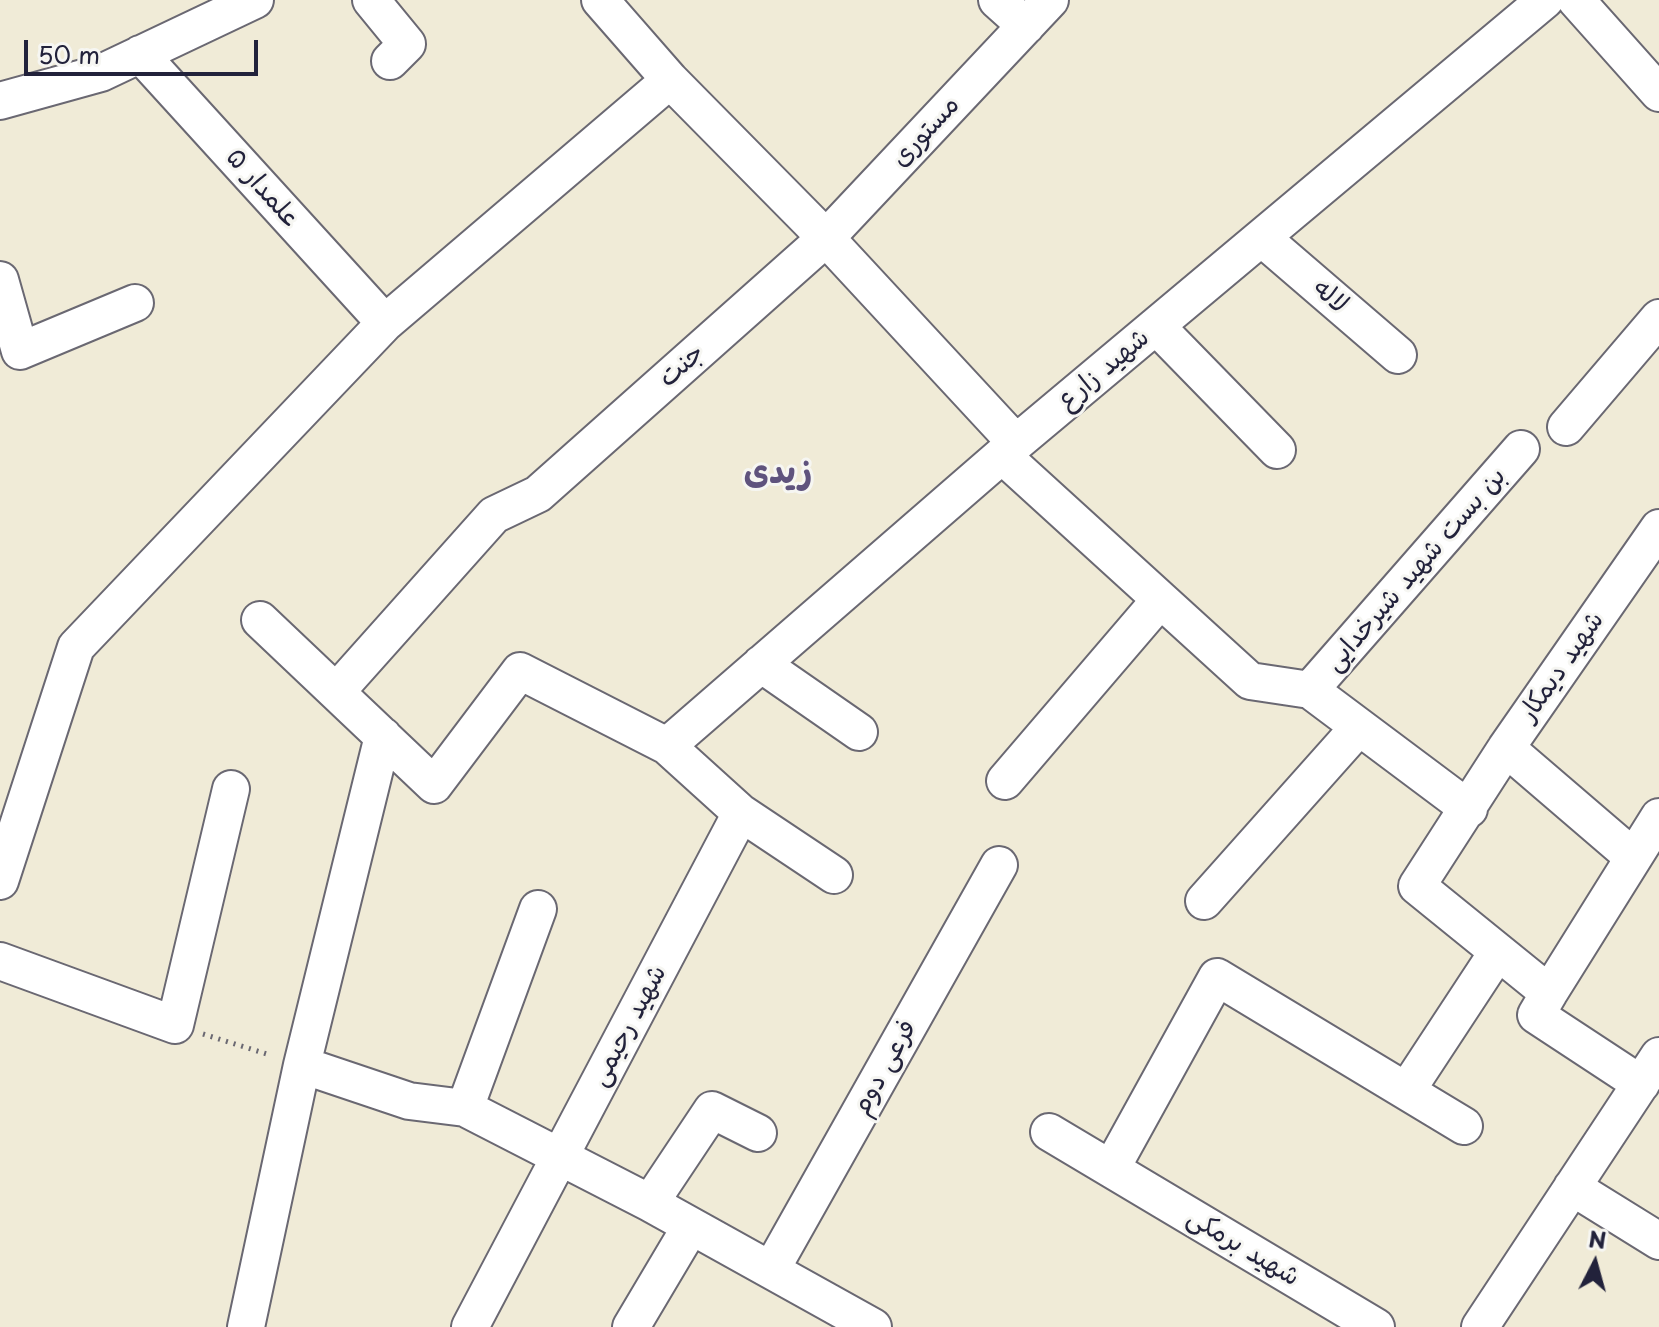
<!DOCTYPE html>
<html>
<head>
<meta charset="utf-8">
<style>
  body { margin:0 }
  #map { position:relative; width:1659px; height:1327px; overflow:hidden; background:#f0ebd7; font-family:"Playpen Sans",sans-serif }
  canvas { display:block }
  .north { position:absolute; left:1555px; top:1223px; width:80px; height:80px; -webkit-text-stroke:6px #f6f6f2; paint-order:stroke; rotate:6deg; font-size:22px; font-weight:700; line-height:32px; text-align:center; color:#22223b }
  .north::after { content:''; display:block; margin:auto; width:28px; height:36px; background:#22223b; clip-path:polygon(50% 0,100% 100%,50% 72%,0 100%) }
  .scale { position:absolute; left:24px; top:40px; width:234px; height:36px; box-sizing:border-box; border:4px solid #22223b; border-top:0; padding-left:10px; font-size:24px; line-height:28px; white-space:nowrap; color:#22223b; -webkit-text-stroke:6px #f6f6f2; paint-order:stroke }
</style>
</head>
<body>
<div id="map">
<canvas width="1659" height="1327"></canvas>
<div class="north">N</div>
<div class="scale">50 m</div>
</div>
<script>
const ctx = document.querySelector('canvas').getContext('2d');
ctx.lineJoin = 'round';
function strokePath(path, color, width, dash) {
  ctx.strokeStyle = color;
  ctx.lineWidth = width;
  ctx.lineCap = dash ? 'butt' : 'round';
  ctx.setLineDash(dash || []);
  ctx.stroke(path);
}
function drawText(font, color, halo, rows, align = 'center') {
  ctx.font = font + ' "Playpen Sans","Playpen Sans Arabic",sans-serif';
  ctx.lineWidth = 6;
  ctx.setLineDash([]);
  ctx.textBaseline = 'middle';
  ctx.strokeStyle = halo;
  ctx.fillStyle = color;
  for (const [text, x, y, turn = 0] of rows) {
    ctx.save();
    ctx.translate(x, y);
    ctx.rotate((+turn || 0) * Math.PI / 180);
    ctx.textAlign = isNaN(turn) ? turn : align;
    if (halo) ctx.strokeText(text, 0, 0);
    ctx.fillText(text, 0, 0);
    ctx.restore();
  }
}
const minor = new Path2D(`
  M371 0 407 44 390 61
  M600 0 670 80 826 238 1016 443
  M997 0 1026 26
  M1576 0 1659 93
  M140 54 385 323
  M0 101 101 73 255 0
  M1262 238 1398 355
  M0 280 20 351 135 303
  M1156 326 1277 450
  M1566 427 1659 318
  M1004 457 1250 681 1310 690 1469 809
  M260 620 434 785 520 671 667 746 741 813 470 1327
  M761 664 859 732
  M1310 690 1521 449
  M336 692 494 515 538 494 826 238 1050 0
  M667 746 1016 443 1545 0
  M1506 748 1633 857
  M1005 781 1160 600
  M741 813 834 875
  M0 881 76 647 385 323 670 80
  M1204 901 1359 727
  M0 961 175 1025 231 789
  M1549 993 1659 817
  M302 1065 409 1101 465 1108 650 1203 873 1327
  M1641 1084 1536 1015 1549 993 1417 886 1506 748 1659 528
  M1407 1090 1497 953
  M465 1108 538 909
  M1049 1132 1376 1327
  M1111 1169 1217 977 1464 1126
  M1572 1187 1659 1241
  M650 1203 712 1110 758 1133
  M771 1270 999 865
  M246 1327 302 1065 383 736
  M631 1327 691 1226
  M1480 1327 1659 1056`);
strokePath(minor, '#6a6872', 40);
strokePath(new Path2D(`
  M203 1034 270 1055`), '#6a6872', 5, [2, 6]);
strokePath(minor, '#fff', 36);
drawText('26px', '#22223b', '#f6f6f2', [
  ["مستوری",926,132,-47],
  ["علمدار ۵",262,188,48],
  ["لاله",1330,297,41],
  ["جنت",682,366,-42],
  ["شهید زارع",1104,370,-40],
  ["بن بست شهید شیرخدایی",1416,570,-49],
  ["شهید دیمکار",1562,667,-55],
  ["شهید رحیمی",629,1026,-62],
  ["فرعی دوم",885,1068,-61],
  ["شهید برمکی",1243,1248,31]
]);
drawText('bold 34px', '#5f537d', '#f6f6f2', [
  ["زیدی",778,474]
]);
</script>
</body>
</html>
